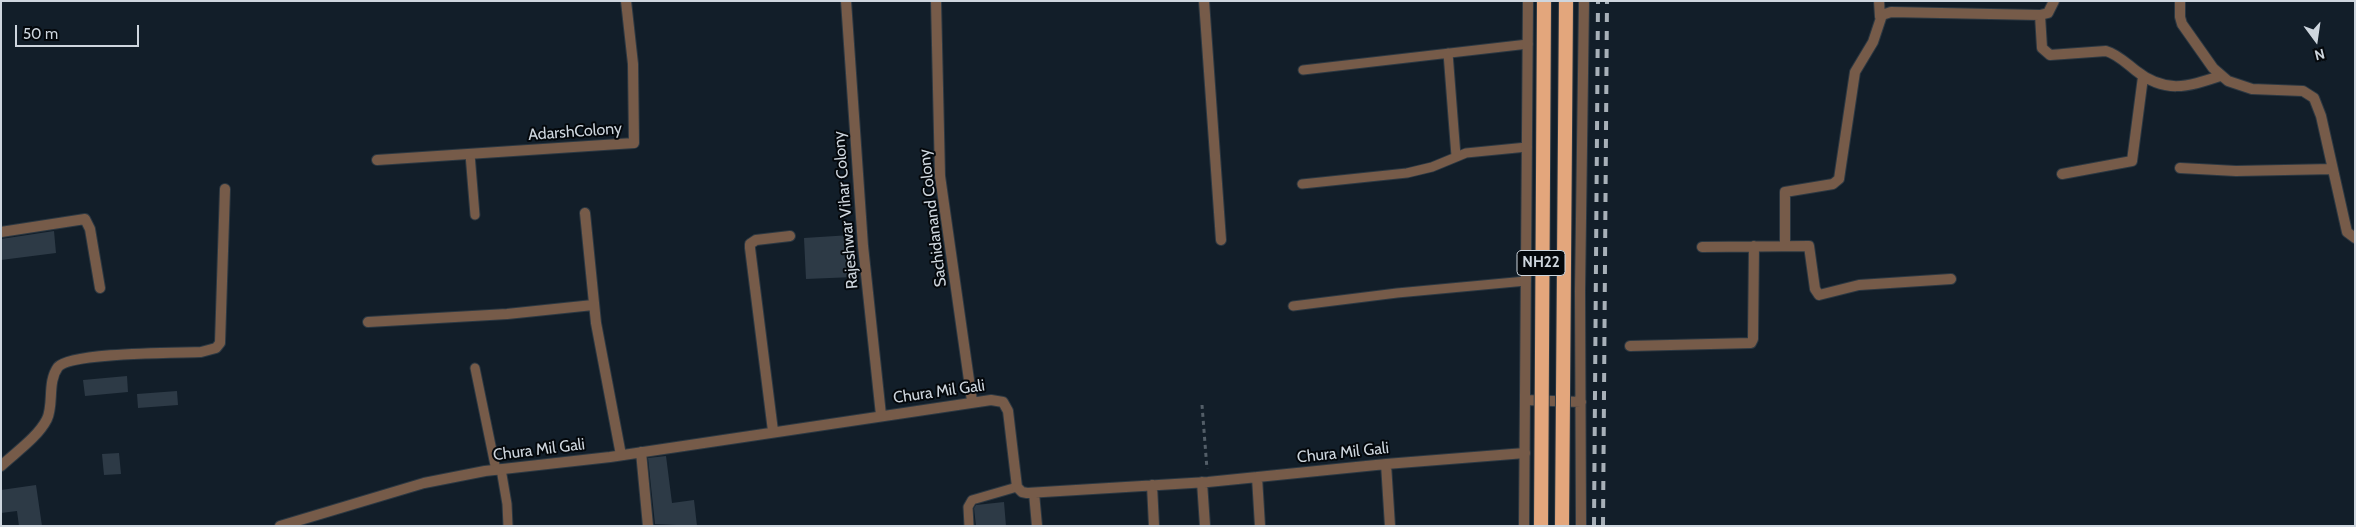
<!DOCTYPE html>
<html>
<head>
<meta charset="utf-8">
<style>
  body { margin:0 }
  #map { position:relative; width:2356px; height:527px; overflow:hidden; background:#121e29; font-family:Cabin,sans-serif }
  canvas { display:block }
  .frame { position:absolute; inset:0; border:2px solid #ced6de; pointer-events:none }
  .north { position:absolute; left:2291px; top:15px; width:50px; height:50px; -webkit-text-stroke:4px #04080c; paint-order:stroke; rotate:166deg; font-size:14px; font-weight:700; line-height:20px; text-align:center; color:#ced6de }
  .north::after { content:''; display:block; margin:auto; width:18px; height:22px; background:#ced6de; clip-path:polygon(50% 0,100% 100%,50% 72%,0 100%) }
  .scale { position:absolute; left:15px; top:25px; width:124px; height:22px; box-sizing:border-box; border:2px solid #ced6de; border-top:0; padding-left:6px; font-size:15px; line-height:18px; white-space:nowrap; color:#ced6de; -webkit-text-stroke:4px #04080c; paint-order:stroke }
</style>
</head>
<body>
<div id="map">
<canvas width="2356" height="527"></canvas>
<div class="frame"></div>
<div class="north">N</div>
<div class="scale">50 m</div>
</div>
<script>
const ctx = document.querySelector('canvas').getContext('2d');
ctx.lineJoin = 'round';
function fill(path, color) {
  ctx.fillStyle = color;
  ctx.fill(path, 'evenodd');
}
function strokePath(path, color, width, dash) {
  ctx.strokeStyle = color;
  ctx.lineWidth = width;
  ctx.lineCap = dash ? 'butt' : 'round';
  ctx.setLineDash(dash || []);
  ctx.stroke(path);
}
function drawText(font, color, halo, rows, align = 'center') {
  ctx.font = font + ' Cabin,sans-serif';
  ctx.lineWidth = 4;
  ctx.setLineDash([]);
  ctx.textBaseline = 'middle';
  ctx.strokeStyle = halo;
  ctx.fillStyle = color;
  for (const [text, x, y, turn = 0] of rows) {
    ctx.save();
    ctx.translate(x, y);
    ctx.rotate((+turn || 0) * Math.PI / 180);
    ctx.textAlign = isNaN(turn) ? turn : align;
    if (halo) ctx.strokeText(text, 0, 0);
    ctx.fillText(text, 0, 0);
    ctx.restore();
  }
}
fill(new Path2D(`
  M54 231 56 253 1 260V239Z
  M851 235 854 277 806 279 804 238Z
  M127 376 128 392 85 396 83 380Z
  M177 391 178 405 138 408 137 394Z
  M119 453 121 474 104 475 102 454Z
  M666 456 672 503 694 500 697 526 655 524 648 458Z
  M36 485 42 526H19L17 511 1 513V490Z
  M1004 502 1006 526H976L974 508 976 505Z`), '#2d3a46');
const service = new Path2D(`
  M1448 53 1456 156
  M1303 70 1528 44
  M470 154 475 215
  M1302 184 1407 173 1432 167 1466 153 1527 147
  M1293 306 1397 293 1526 281
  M475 368 496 470
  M501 469 507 504 508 526
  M969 526 968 507 972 500 1017 487`);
const minor = new Path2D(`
  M846 1 863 246 881 415
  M936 1 940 176 972 401
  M1204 1 1221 240
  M1879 1 1880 17
  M2180 1V17L2182 24 2213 68 2228 81 2252 89 2303 91 2314 98 2321 116 2347 232 2355 238
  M2040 15 2042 48 2050 55 2106 51C2117 54 2126 63 2135 70 2165 94 2187 87 2220 76
  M377 160 634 143 633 64 626 1
  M2180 168 2236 171 2333 169
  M2062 174 2132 161 2143 77
  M585 213 596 323 621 455
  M1 232 85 219 90 229 100 288
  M1785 245V192L1833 184 1839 179 1855 72 1873 42 1882 15 1891 12 2040 15 2048 13 2054 1
  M1702 247 1809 246 1815 289 1819 295 1859 285 1951 279
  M368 322 507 314 593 305
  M1630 346 1751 343 1753 339 1754 246
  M773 431 750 248V244L756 240 790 236
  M641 452 648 526
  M1386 464 1390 526
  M1 466C16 452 38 437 47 419 54 404 47 382 58 367 71 352 177 353 201 352L216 348 220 343 225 189
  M1257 477 1260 526
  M1202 482 1205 526
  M1152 485 1154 526
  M1034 493 1037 526
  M280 526 424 483 485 471 610 457 991 400 1003 402 1008 411 1017 487 1022 492 1027 493 1208 482 1386 464 1525 453`);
const tertiary = new Path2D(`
  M1525 400 1581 402
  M1524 526 1528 1
  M1581 526 1580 291 1584 1`);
strokePath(service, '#2c3842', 11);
strokePath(minor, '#2c3842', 12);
strokePath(tertiary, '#2c3842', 12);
strokePath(new Path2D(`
  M1202 405 1207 469`), '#535e68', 3, [4, 4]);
strokePath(service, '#765b49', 9);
strokePath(minor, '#765b49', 10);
strokePath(tertiary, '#765b49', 10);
strokePath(new Path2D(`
  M1594 526 1598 1
  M1603 526 1607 1`), '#a7b0b8', 4, [9, 9]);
const trunkBridge = new Path2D(`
  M1541 526 1544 1
  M1562 526 1566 1`);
strokePath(trunkBridge, '#2c3842', 16, []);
strokePath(trunkBridge, '#e3a67c', 14);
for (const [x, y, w] of [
  [1541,263,48]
]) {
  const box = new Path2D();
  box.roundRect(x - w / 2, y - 12.5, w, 25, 4);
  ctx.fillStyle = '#04080c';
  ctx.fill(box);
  strokePath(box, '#ced6de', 1);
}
drawText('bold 15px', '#ced6de', null, [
  ["NH22",1541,263]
]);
drawText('16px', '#ced6de', '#04080c', [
  ["AdarshColony",575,132,-4],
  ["Rajeshwar Vihar Colony",846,210,-95],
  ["Sachidanand Colony",933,218,-97],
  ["Chura Mil Gali",939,392,-8],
  ["Chura Mil Gali",539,450,-7],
  ["Chura Mil Gali",1343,453,-6]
]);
</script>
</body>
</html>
